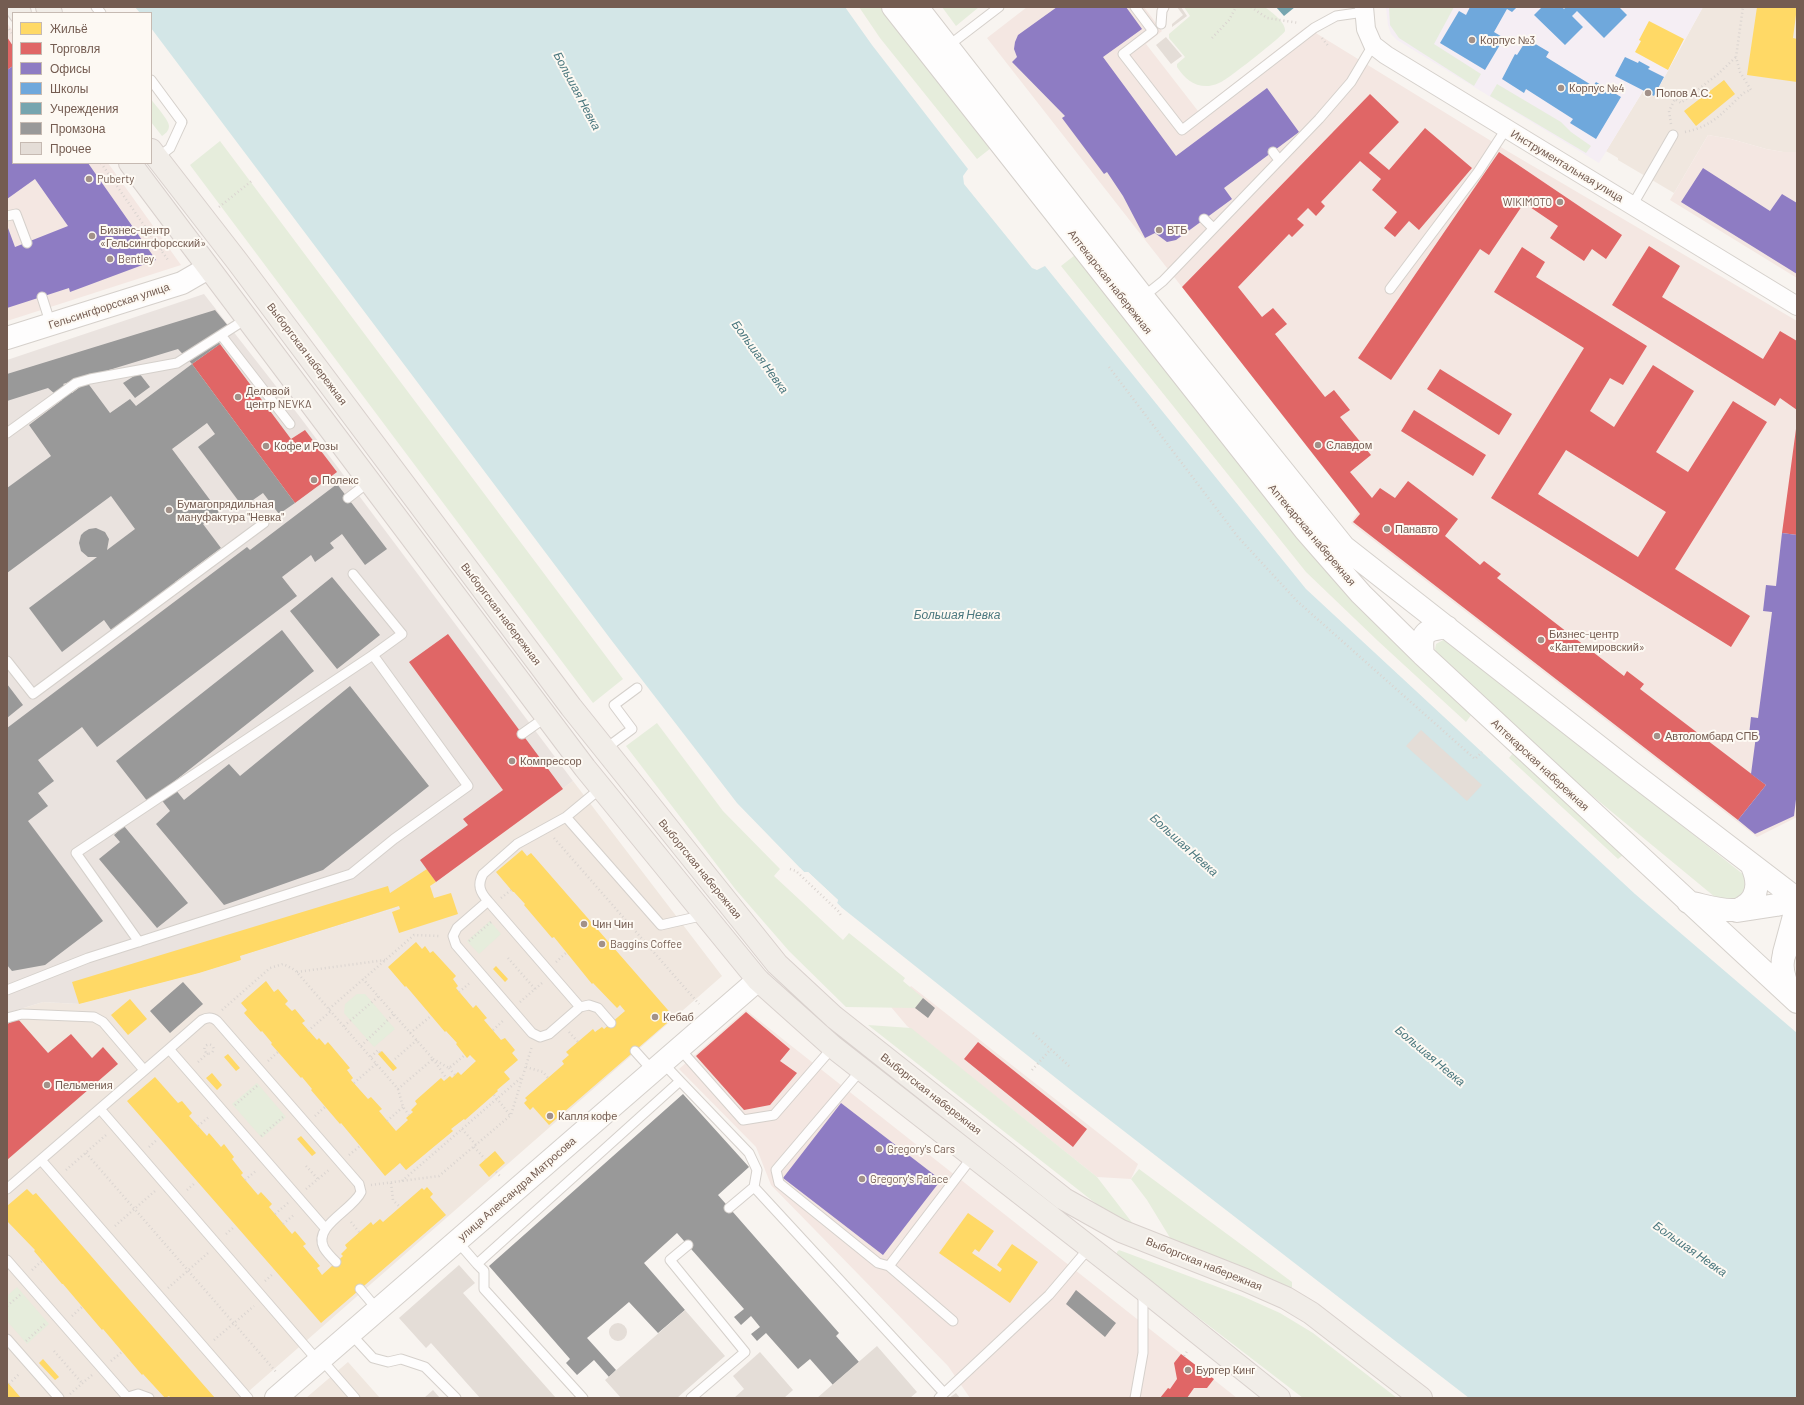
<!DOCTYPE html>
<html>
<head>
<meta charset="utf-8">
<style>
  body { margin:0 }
  #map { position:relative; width:1804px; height:1405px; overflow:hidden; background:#f8f4f0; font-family:Barlow,sans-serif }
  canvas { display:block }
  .frame { position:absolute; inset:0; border:8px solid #745c51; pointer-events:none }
  .legend { position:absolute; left:12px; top:12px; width:140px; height:152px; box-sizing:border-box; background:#fdf9f3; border:1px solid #c6bab2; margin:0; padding:5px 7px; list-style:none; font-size:12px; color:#745c51 }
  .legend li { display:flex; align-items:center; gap:8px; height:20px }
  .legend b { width:20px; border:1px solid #c6bab2 }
</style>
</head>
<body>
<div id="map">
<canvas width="1804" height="1405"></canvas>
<div class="frame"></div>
<ul class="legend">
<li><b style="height:11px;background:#ffd966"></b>Жильё</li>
<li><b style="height:11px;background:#e06666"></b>Торговля</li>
<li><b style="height:11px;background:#8e7cc3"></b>Офисы</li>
<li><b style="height:11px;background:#6fa8dc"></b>Школы</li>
<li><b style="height:11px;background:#76a5af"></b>Учреждения</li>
<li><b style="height:11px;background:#999"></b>Промзона</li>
<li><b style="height:11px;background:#e4ddd7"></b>Прочее</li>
</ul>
</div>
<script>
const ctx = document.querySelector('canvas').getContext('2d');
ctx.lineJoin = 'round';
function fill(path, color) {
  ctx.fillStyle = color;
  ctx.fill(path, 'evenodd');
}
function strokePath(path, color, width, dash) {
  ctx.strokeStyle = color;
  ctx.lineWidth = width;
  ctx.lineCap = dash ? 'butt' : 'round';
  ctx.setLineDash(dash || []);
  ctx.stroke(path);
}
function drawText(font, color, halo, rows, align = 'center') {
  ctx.font = font + ' Barlow,sans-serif';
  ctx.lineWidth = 4;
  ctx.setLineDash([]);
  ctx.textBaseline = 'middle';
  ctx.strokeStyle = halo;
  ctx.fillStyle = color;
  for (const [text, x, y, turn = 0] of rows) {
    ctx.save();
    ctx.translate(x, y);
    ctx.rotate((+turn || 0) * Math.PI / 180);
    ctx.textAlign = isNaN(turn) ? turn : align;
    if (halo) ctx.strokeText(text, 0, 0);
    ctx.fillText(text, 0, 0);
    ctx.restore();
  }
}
fill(new Path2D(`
  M1703 7H1797V152H1783L1766 149 1731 139 1708 135 1674 193 1618 160V158L1606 151 1643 91 1654 96Z
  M573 781 722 976 241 1398H7V1013L43 1002 79 1004 199 973 241 960 240 956 395 908 436 882Z
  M348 1362 380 1398H306Z`), '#f0e7df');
fill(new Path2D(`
  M1027 7H1144L1162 31 1146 44 1198 111 1306 27 1509 152 1797 321V817L1757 837 1351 523 1358 512 987 38Z
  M7 23 13 31V163H108L181 265 7 321Z
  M1708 135 1731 139 1766 149 1783 152H1797V278L1670 200Z
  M911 986 1138 1164 1131 1179 1097 1177 907 1026 891 1007Z
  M746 1010 1237 1398H970L948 1366 771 1185 756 1147 679 1069Z`), '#f4e7e2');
fill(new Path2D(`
  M204 294 300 417 573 781 436 882 395 908 240 956 241 960 199 973 79 1004 43 1002 7 1013V360Z`), '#eae3df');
fill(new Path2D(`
  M1386 7H1703L1654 96 1643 91 1599 163 1397 40 1391 34 1388 25Z`), '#f5eef4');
fill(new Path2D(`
  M859 7H880L991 148 977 159 880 38Z
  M942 7H979L956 26Z
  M1184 7C1195 7 1261 5 1266 8 1272 12 1286 23 1285 31 1284 35 1227 80 1221 82 1218 84 1213 85 1209 86 1194 87 1185 79 1177 67V64L1185 57 1169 38V34L1190 16Z
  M1389 7H1454L1434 44 1481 74 1474 86 1399 38 1390 25Z
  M1497 84 1561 122 1571 132 1591 146 1586 153 1490 96Z
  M151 99C155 105 169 120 169 126 169 131 165 134 162 136L151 122Z
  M220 141 623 679 593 703 190 165Z
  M1075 255 1472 714 1466 722 1378 641 1306 572 1061 266Z
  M1445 639 1450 641 1744 875 1749 880 1745 899 1721 902 1578 784 1437 654 1435 649 1436 644Z
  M657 723 723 811 780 869 774 876 843 940 849 933 905 978 903 981 923 998 915 1008 846 1007 789 951 736 890 626 746Z
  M1513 753 1623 855 1618 859 1509 758Z
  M490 921 501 934 479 954 467 941Z
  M357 994H365L395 1029 374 1047 344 1013 345 1004Z
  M868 1025 911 1028 1097 1177 1137 1229 1113 1217Z
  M257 1083 286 1117 262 1138 232 1104Z
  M1139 1169 1292 1282V1287L1289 1288 1172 1241 1147 1200 1131 1179Z
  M1119 1250 1242 1296 1280 1313 1313 1333 1397 1398H1303L1117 1255V1252Z
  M17 1287 49 1324 27 1344 7 1321V1296Z`), '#e6eddc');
fill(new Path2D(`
  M135 7H845L872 45 968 169 963 176 964 184 1032 268 1037 270 1045 266 1306 589 1635 894 1797 1033V1398H1469L1076 1094 841 907 837 903 838 900 808 872H804L737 803 612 641 151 28V13H140Z`), '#d3e6e7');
fill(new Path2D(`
  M800 868 804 872H808L838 900 837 903 841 907 840 908 835 904 836 901 807 874 802 873 798 869Z`), '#f8f4f0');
fill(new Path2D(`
  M1757 7H1797L1793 38 1797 39V82L1747 75Z
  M1649 21 1684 39 1668 70 1635 52 1641 41 1639 40Z
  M1724 80 1735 94 1696 126 1684 111Z
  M522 850 527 856 531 853 674 1017 549 1125 533 1107 530 1110 524 1103 527 1100 525 1098 564 1064 562 1061 569 1055 566 1052 593 1029 595 1032 602 1027 604 1029 625 1011 620 1005 617 1008 593 983 592 984 554 937 552 938 524 905 525 904 514 892H513L496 872Z
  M427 869 436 882 430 886 434 898 451 893 458 914 399 933 392 912 400 909 399 906 240 956 241 960 199 973 79 1004 72 982 388 886 390 893Z
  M416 942 422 949 425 946 430 953 433 951 456 976 453 979 458 986 456 988 473 1008 476 1005 487 1018 484 1020 501 1040 505 1038 515 1050 512 1053 518 1060 504 1072 510 1079 497 1090 498 1091 465 1120 464 1119 451 1129 453 1131 436 1145 406 1170 400 1163 385 1176 341 1123 340 1124 311 1090 312 1089 302 1077 301 1078 271 1044 272 1043 262 1031 261 1032 244 1013 247 1010 241 1003 266 981 274 992 278 989 288 1001 285 1004 292 1011 295 1009 305 1021 302 1023 317 1040 319 1038 325 1045 328 1042 350 1068 347 1070 353 1078 351 1080 368 1099 371 1097 382 1109 379 1111 396 1131 408 1120 406 1118 413 1112 411 1110 417 1104 415 1101 441 1078 444 1081 450 1076 452 1078 458 1072 461 1075 476 1061 470 1055 467 1058 456 1044 457 1043 446 1031 445 1032 406 986 405 987 388 967Z
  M496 966 508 979 505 982 493 969Z
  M130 999 147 1019 128 1035 111 1015Z
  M382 1051 397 1068 393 1071 378 1054Z
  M228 1054 240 1068 236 1071 224 1057Z
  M212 1073 222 1085 217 1090 206 1078Z
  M155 1077 178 1103 182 1101 192 1113 189 1116 207 1136 209 1133 221 1147 224 1144 234 1157 232 1159 243 1173 241 1175 258 1195 261 1192 272 1204 269 1207 292 1234 295 1231 306 1244 303 1246 320 1266 317 1268 322 1275 343 1256 341 1254 347 1248 345 1245 371 1222 373 1225 380 1219 383 1222 422 1188 424 1190 427 1187 433 1194 430 1197 446 1215 321 1323 127 1101Z
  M301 1136 316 1153 312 1156 297 1139Z
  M495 1151 505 1163 489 1177 479 1165Z
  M27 1189 33 1195 36 1193 215 1398H171L169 1396 165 1398 143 1374 142 1375 103 1329 102 1330 63 1284H62L34 1251 35 1250 7 1221V1206Z
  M968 1213 994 1231 979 1252 975 1249 972 1253 1000 1272 1002 1269 997 1265 1012 1244 1038 1262 1010 1303 939 1253Z
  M43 1359 59 1377 55 1380 39 1363Z
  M7 1382 9 1384 21 1398H7Z`), '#ffd966');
fill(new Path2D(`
  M7 37 13 46V66L7 70Z
  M1370 94 1399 122 1369 153 1389 170 1425 128 1472 168 1419 230 1409 221 1395 237 1384 228 1397 212 1372 190 1381 179 1360 161 1321 202 1325 206 1316 216 1308 208 1297 219 1304 225 1292 237 1289 234 1238 287 1262 317 1273 308 1287 324 1275 334 1325 397 1334 390 1350 410 1340 417 1371 455 1350 472 1372 498 1380 488 1395 498 1408 481 1458 519 1445 536 1480 565 1484 561 1501 574 1497 578 1624 676 1627 671 1644 684 1640 689 1766 785 1738 820 1353 522 1360 514 1182 287Z
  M1499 152 1622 235 1606 259 1592 249 1584 261 1550 238 1558 226 1524 203 1489 255 1480 249 1391 380 1358 358Z
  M1649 246 1680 266 1662 297 1763 359 1780 331 1797 341V410L1780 398 1775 406 1612 305Z
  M1522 247 1545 262 1536 277 1647 346 1623 385 1610 378 1590 411 1614 427 1653 365 1694 391 1656 452 1688 472 1733 401 1767 422 1675 569 1750 616 1731 647 1491 498 1584 348 1494 292ZM1566 450 1666 512 1638 557 1538 494Z
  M220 344 291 439 305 430 337 472 295 503 192 364Z
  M1440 369 1512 414 1499 435 1427 389Z
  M1414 410 1486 455 1473 476 1401 431Z
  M1796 429H1797V535L1782 533Z
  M448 634 563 789 436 882 420 860 468 825 463 819 503 790 409 662Z
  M746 1012 790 1049 780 1061 797 1073 770 1105 744 1110 696 1056Z
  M18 1019 48 1053 71 1034 92 1058 103 1047 118 1064 7 1160V1024Z
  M978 1042 1087 1129 1073 1147 964 1059Z
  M1181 1354 1214 1379 1207 1388H1194L1187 1398H1160L1168 1388 1170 1389 1177 1379 1174 1363Z`), '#e06666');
fill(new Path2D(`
  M1057 7H1126L1142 29 1103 57 1176 156 1267 88 1299 132 1224 188 1232 199 1176 240 1167 242 1155 233 1145 238 1123 196 1107 172 1104 174 1062 118 1065 116 1012 62 1017 57 1014 49 1015 42 1018 35Z
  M13 66V163H88L156 260 70 292 69 288 7 308V229L8 228 15 247 68 226 35 179 7 199V70Z
  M1703 168 1770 211 1782 194 1797 203V274L1681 202Z
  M1782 533 1797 535V791L1794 816 1755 834 1738 820 1766 785 1751 774 1756 736 1749 735 1751 717 1758 718 1772 612 1763 611 1766 585 1776 586Z
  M841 1103 941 1180 883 1255 783 1178Z`), '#8e7cc3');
fill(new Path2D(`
  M1470 7H1517L1512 12 1507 9 1494 32 1504 38 1485 70 1440 43 1459 11 1466 15Z
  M1542 7H1562L1564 9 1566 7H1619L1627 15 1604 38 1577 11 1572 16 1583 27 1565 45 1534 15Z
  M1527 39 1549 52 1546 57 1593 86 1596 82 1621 97 1596 139 1570 123 1573 119 1526 89 1524 93 1502 79 1515 54 1517 55Z
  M1625 57 1638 63 1639 61 1650 67 1648 69 1664 77 1654 96 1615 76Z`), '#6fa8dc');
fill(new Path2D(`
  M1276 7H1295L1284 16Z`), '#76a5af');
fill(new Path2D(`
  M215 310 229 327 214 335 220 344 192 364 295 503 279 514 263 493 243 507 198 447 215 434 207 423 172 449 219 512 203 524 221 548 175 582 179 588 114 634 104 620 62 652 29 608 97 557H88L81 551 79 543 81 535 84 532 89 529 96 528 105 532 109 539 107 550 135 529 111 496 7 573V488L51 456 29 425 62 400 48 388 7 401V374ZM178 349 192 364 136 406 130 399 110 413 87 382 72 393 63 384Z
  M139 373 150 387 135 398 123 383Z
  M337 484 387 549 365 565 342 534 330 543 334 548 315 562 311 555 282 577 297 596 97 747 82 727 38 760 54 781 38 793 48 806 28 821 103 921 45 965 12 971 7 965V728L247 547 250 550Z
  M332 577 380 635 337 669 290 611Z
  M282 630 314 671 171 784 184 800 229 764 240 776 350 686 429 786 323 870 224 905 156 824 170 811 157 794 148 802 116 761Z
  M7 684 23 705 7 718Z
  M124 826 188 903 157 928 99 859 120 842 114 835Z
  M183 982 203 1004 170 1033 150 1011Z
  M923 998 935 1008 928 1018 915 1008Z
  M683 1094 749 1167 718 1195 839 1333 836 1336 859 1362 833 1385 810 1359 798 1369 766 1333 757 1341 751 1334 760 1327 751 1316 741 1325 734 1317 744 1309 677 1233 644 1263 685 1310 658 1333 629 1302 587 1338 616 1370 609 1377 594 1360 577 1375 566 1363 570 1359 489 1266Z
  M1076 1290 1116 1323 1105 1337 1066 1304Z`), '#999');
fill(new Path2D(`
  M1177 7H1181L1187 16 1172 27V24L1183 15Z
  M1166 37 1182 56 1171 64 1156 45Z
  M1421 730 1482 785 1467 801 1406 746Z
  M459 1265 475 1283 463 1293 556 1398H480L431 1343 426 1348 399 1318Z
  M685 1310 725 1356 677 1398H621L605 1380Z
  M609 1332a9 9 0 1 1 18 0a9 9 0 1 1-18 0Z
  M877 1346 917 1392 910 1398H817Z
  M760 1352 793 1390 784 1398H734L744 1389 733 1376Z
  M433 1390 440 1398H424Z
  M956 1393 960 1398H949Z`), '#e4ddd7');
const service = new Path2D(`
  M96 7 101 13
  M1135 7 1153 31 1123 54 1182 130 1314 28 1336 16 1364 12
  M1161 24 1162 11 1164 7
  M948 46 999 7
  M151 80 182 122 170 148 157 158
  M1273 152 1279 160
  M1632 206 1673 135
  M7 216 16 214 27 243
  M1204 219 1213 228
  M1390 289 1478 172 1506 129
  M42 297 51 325
  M1143 297 1163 281 1319 119 1351 82 1373 45
  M246 319 221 335 290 424
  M7 433 76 383 90 379 177 363 221 335
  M348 498 370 481
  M7 661 33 694 264 523
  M522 734 546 717
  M605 749 632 729 614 705 637 688
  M566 817 661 925 705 915
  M488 901C480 892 477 885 483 874L517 844 566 817 601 788
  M139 942 76 853 373 655
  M7 990 88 958 351 874 394 839 468 786 373 655 402 634 353 574
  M580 1007 488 901 457 928 453 936 456 945 532 1033 540 1037 549 1034 580 1007 589 1005 598 1008 611 1023
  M7 1018 22 1014 94 1017 103 1022 144 1070
  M679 1048 743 1120 774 1115 833 1047
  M635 1051 653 1071
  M662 1062 680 1081
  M861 1070 776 1170 779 1183 878 1263 889 1266 973 1156
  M100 1109 318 1361
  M41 1160 248 1398
  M7 1189 169 1049
  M729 1208 754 1187
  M325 1228 169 1049 202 1020C208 1017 212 1017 217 1021L359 1184 361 1192C353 1210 312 1226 324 1248 327 1253 332 1258 336 1262
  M457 1241 477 1264
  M688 1245 670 1260 745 1352 691 1398
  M7 1260 127 1397
  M889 1266 953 1321
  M360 1289 377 1309
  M350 1333 373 1358 388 1362 401 1359 425 1367 456 1398
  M7 1339 59 1398
  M321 1359 355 1398
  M125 1398 138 1394 149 1398
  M583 1398 484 1289V1271L477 1264 680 1081 749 1153 757 1170 754 1187 944 1393
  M939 1398 1049 1295 1089 1248
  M1135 1398 1143 1353V1293`);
const minor = new Path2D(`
  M1364 7 1366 29 1373 45 1386 55 1797 306`);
const tertiary = new Path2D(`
  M893 7 1305 530 1361 594 1423 655 1797 1002
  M917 7 1143 297 1344 547 1631 772 1797 899
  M7 338 182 283 208 268
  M1423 655C1420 632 1425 630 1447 627
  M1688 902C1703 905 1719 911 1735 910 1738 910 1740 909 1743 907 1759 898 1759 882 1752 866
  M1737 911 1776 905 1797 900
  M1784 953 1797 905
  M1792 995C1782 977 1775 953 1797 939
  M276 1398 758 980`);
const primary = new Path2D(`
  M16 7 20 13
  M47 7 51 13
  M151 150 237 261 571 707 777 964 834 1017 1064 1199 1121 1231 1245 1280 1286 1298 1311 1313 1421 1398
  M130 163 585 768 758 980 833 1047 1143 1289 1279 1398`);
strokePath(service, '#d5d0cb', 11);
strokePath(minor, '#d5d0cb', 20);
strokePath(tertiary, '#d5d0cb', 24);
strokePath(primary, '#d9d1cd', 24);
strokePath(new Path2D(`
  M1251 7 1267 18 1299 23
  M9 29 13 35
  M1212 38 1229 20 1236 7
  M1322 38 1329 47
  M1671 124 1669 111 1675 99 1681 103 1718 74 1736 57
  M1685 132C1715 126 1724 110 1745 92L1751 90 1740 72 1736 57 1743 7
  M101 163 168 260
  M219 207 253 180
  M161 250 169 245
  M1109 367 1238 537 1297 601 1475 759 1482 752
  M554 838 699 1004
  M790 869 796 871 838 911 842 917
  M501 898 511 890
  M469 941 491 922
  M508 958 535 989
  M556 962 566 953
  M297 972 385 960
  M459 992 471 982
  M520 1002 542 983
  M329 1009 414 935 440 936
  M222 1010 270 968 283 964 295 970 398 1089 433 1059 363 979
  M344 1026 379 996
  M493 1030 504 1020
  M308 1031 331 1011
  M569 1032 578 1042
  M410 1033 431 1016
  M1033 1033 1069 1066
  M204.5 1049a4.5 4.5 0 1 1 9 0a4.5 4.5 0 1 1-9 0Z
  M361 1046 394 1014
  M371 1057 378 1050 380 1053
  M395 1059 417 1040
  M433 1059 449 1068 465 1055
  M433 1059 447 1079
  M268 1061 278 1052
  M198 1062 208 1053
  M526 1067 543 1072 548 1078
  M449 1068 455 1075
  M1032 1070 1051 1049
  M354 1083 376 1064
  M398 1089 403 1107 409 1115
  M494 1095 510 1115
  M235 1105 257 1086
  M315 1116 325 1107
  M387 1121 403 1107
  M198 1126 210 1116
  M462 1129 476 1145
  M261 1136 283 1117
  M149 1147 158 1139
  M474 1147 485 1159
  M86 1153 277 1373
  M349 1155 360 1146
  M306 1166 318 1179
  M66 1170 106 1135
  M496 1172 501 1177
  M245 1180 257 1170
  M402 1181 522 1077
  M391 1183 393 1200 400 1207
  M371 1185 439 1176 511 1115 532 1046
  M306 1189 330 1169
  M187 1190 195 1183
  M275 1214 288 1203
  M351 1222 359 1232
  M283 1224 295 1214
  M115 1226 155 1191
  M226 1234 234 1227
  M32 1270 42 1261
  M265 1281 274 1273
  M168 1288 208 1253
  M7 1306 20 1295
  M72 1316 82 1307
  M214 1340 254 1306
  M26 1341 46 1323
  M54 1351 82 1383
  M1184 1356 1188 1350
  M111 1361 122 1352
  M9 1384 20 1373
  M70 1394 92 1375`), '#dad4d0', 2.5, [1, 3]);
strokePath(service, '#fefdfd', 9);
strokePath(minor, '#fefdfd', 18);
strokePath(tertiary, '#fefdfd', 22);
strokePath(primary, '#f1ede8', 22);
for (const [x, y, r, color] of [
  [1472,40,4,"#a29189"],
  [1561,88,4,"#a29189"],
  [1648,93,4,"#a29189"],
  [89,179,4,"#a29189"],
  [1560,202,4,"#a29189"],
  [1159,230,4,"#a29189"],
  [92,236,4,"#a29189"],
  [110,259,4,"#a29189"],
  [238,397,4,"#a29189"],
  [1318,445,4,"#a29189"],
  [266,446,4,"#a29189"],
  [314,480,4,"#a29189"],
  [169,510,4,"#a29189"],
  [1387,529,4,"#a29189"],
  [1541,640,4,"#a29189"],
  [1657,736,4,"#a29189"],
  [512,761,4,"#a29189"],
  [584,924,4,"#a29189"],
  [602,944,4,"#a29189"],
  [655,1017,4,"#a29189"],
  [47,1085,4,"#a29189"],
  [550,1116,4,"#a29189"],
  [879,1149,4,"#a29189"],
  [862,1179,4,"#a29189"],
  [1188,1370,4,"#a29189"]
]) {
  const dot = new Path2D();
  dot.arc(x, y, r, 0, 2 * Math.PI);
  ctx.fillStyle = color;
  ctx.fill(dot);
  strokePath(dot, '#fdf9f3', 1.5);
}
drawText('11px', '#745c51', '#fdf9f3', [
  ["Корпус №3",1480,40],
  ["Корпус №4",1569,88],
  ["Попов А.С.",1656,93],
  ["Puberty",97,179],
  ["WIKIMOTO",1552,202,"right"],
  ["Бизнес-центр",100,230],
  ["«Гельсингфорсский»",100,243],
  ["ВТБ",1167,230],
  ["Bentley",118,259],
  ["Деловой",246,391],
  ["центр NEVKA",246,404],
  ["Славдом",1326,445],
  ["Кофе и Розы",274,446],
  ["Полекс",322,480],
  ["Бумагопрядильная",177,504],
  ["мануфактура \"Невка\"",177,517],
  ["Панавто",1395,529],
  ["Бизнес-центр",1549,634],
  ["«Кантемировский»",1549,647],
  ["Автоломбард СПБ",1665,736],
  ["Компрессор",520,761],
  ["Чин Чин",592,924],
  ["Baggins Coffee",610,944],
  ["Кебаб",663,1017],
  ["Пельмения",55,1085],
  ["Капля кофе",558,1116],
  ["Gregory's Cars",887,1149],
  ["Gregory's Palace",870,1179],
  ["Бургер Кинг",1196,1370]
], 'left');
drawText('11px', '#745c51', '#fdf9f3', [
  ["Инструментальная улица",1567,166,31],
  ["Аптекарская набережная",1110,282,52],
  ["Гельсингфорсская улица",109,306,-18],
  ["Выборгская набережная",307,354,53],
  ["Аптекарская набережная",1312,535,50],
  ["Выборгская набережная",501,614,53],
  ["Аптекарская набережная",1540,765,43],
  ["Выборгская набережная",700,869,51],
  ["Выборгская набережная",931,1094,38],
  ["улица Александра Матросова",517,1189,-41],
  ["Выборгская набережная",1204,1264,22]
]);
drawText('italic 12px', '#4a777e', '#fdf9f3', [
  ["Большая Невка",577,91,62],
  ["Большая Невка",760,357,54],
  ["Большая Невка",957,615],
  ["Большая Невка",1184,845,42],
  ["Большая Невка",1430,1056,40],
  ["Большая Невка",1690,1249,35]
]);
</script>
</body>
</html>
